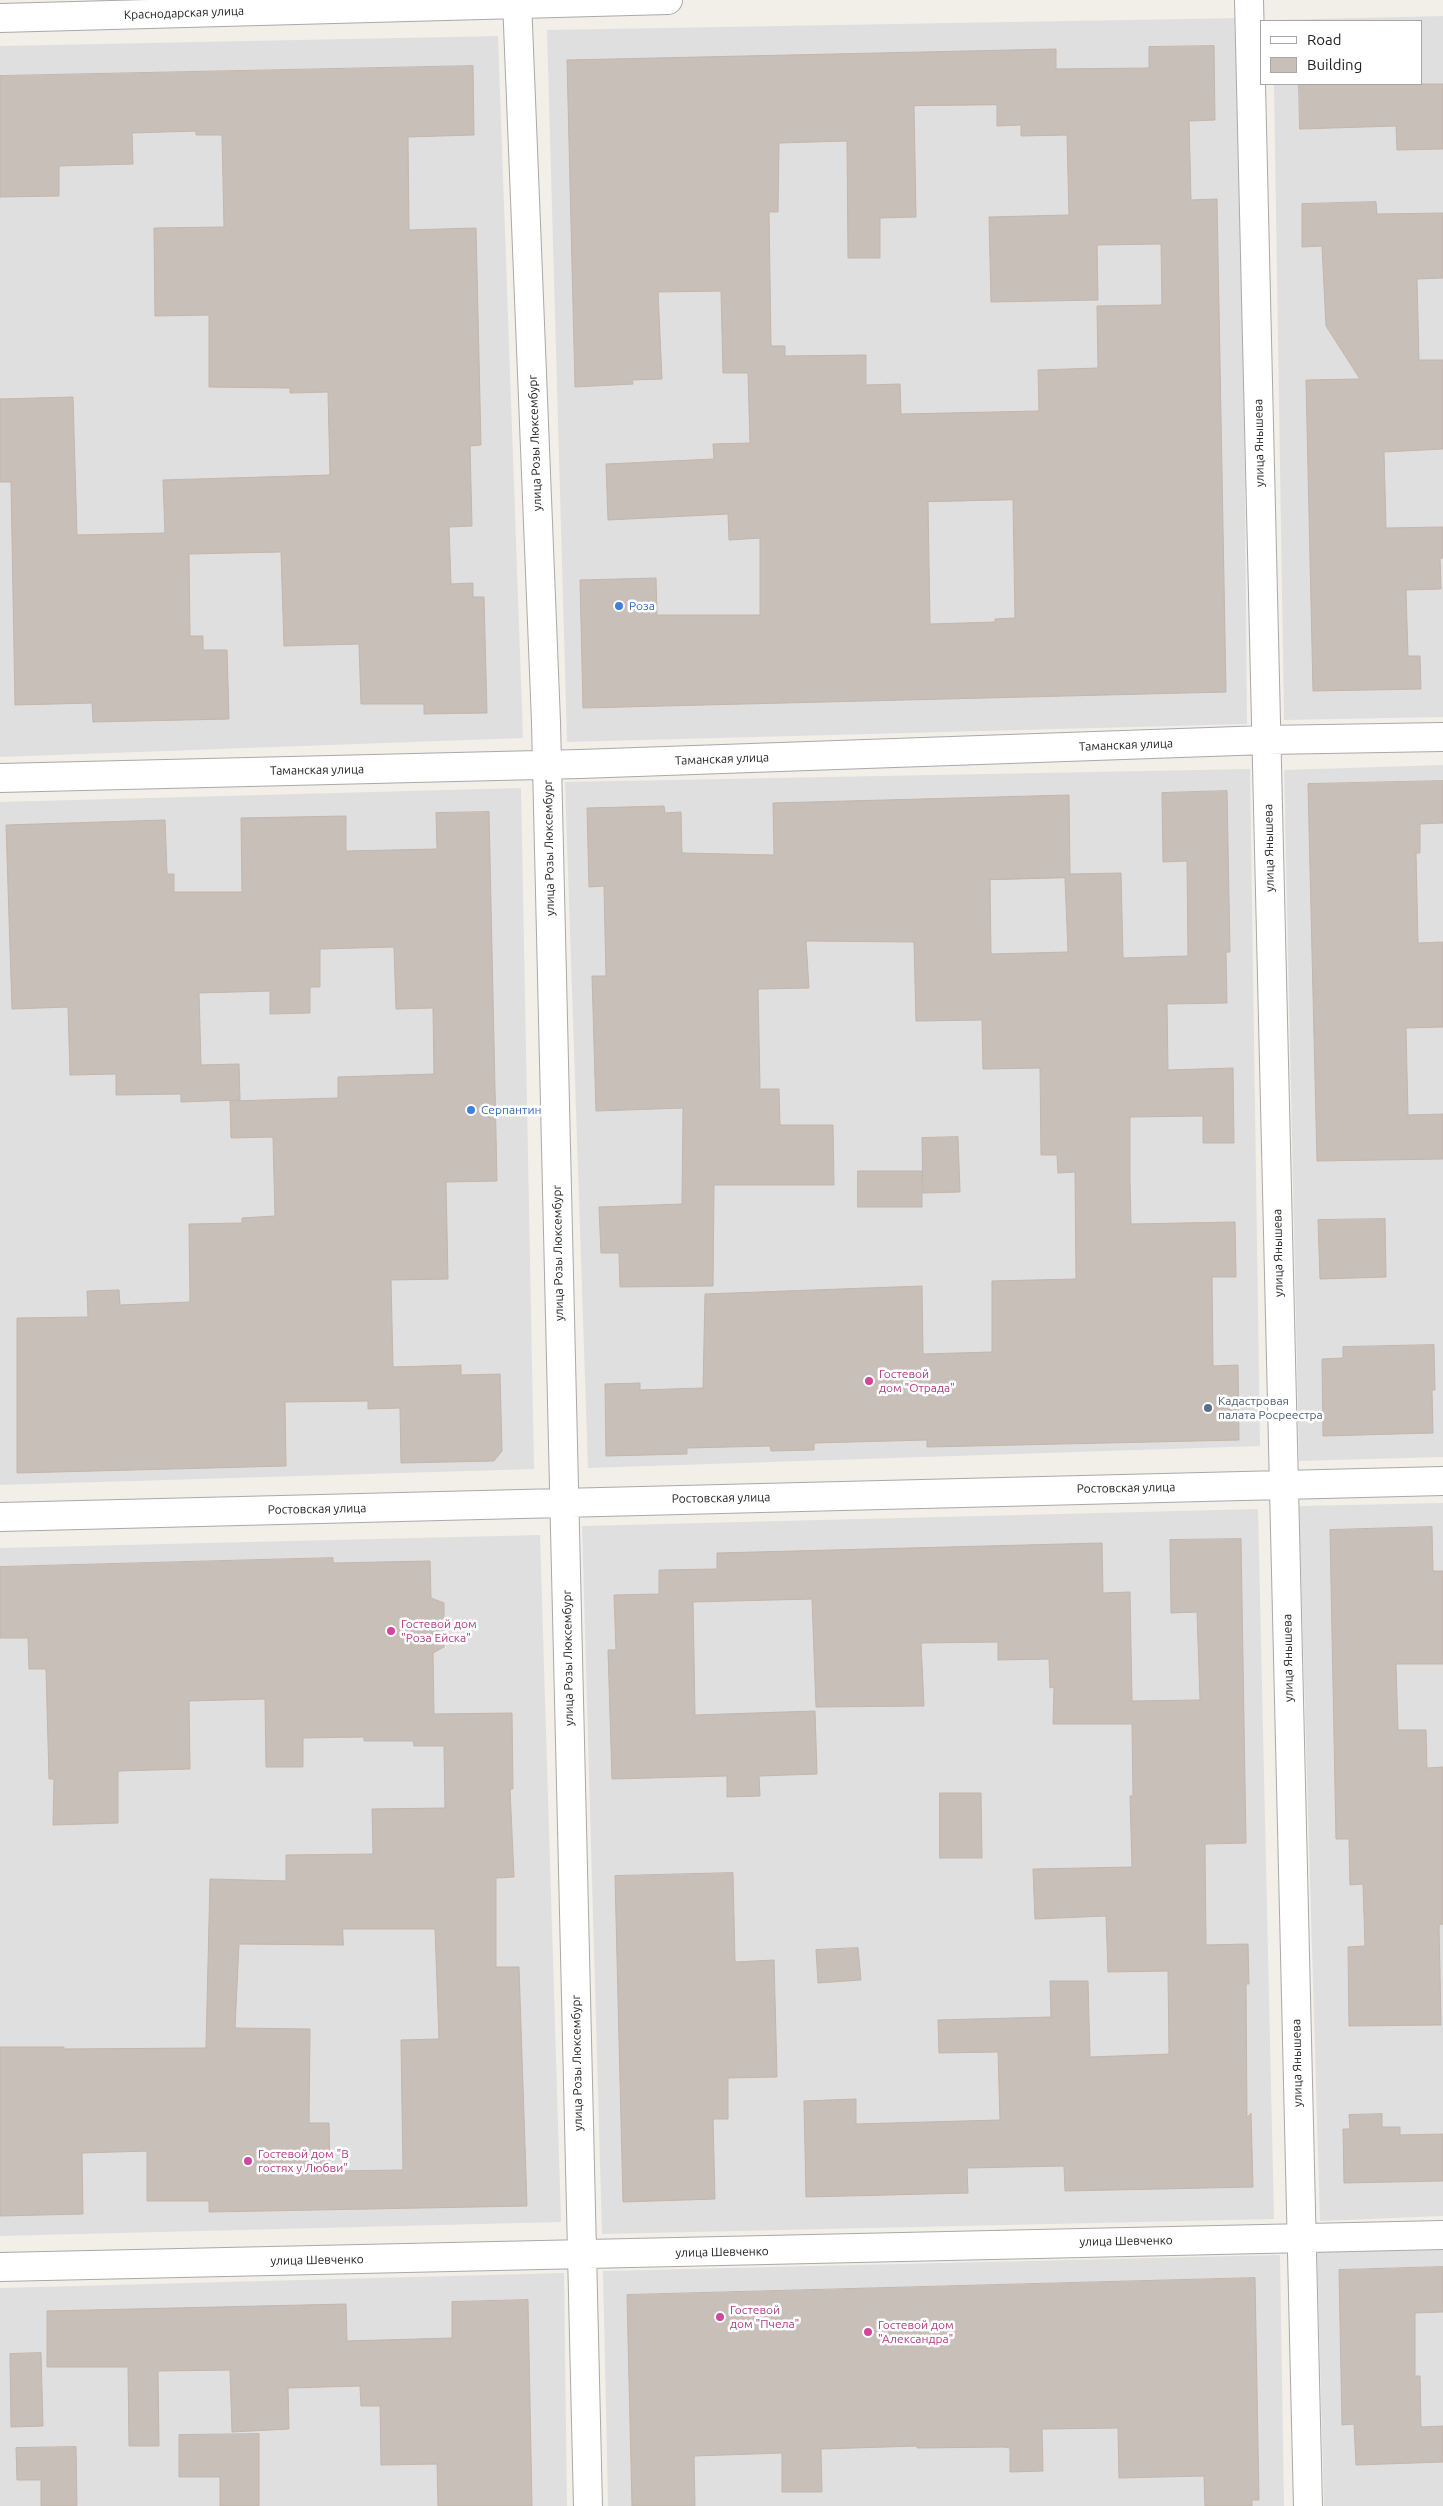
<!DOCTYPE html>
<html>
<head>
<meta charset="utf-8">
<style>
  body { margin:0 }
  #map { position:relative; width:1443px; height:2506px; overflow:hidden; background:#f2efe9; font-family:Ubuntu,sans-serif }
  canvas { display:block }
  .legend { position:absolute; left:1260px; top:20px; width:162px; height:65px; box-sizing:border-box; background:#fff; border:1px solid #a7a7a7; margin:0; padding:6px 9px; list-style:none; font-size:15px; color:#222 }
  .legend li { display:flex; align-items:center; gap:10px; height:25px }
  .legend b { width:25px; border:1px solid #a7a7a7 }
</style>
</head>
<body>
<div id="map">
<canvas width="1443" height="2506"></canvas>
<ul class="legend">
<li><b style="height:6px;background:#fff"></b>Road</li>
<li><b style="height:14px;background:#c7bfb8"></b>Building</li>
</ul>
</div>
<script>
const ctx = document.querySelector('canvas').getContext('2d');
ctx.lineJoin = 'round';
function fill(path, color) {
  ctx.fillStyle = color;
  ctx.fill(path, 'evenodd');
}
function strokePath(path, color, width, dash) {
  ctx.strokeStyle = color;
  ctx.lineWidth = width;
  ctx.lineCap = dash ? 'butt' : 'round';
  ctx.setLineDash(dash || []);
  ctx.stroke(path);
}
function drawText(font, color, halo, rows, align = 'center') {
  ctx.font = font + ' Ubuntu,sans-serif';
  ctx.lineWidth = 5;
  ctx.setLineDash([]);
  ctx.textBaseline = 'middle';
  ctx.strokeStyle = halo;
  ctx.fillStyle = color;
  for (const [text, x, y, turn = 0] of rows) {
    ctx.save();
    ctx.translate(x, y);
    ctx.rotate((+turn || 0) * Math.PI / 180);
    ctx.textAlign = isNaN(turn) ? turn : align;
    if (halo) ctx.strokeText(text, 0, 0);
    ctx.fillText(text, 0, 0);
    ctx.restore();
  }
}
fill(new Path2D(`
  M1443 16V717L1284 720 1274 84H1422V21L1273 20Z
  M1241 18 1247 724 567 742 547 30Z
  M498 36 523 738 0 757V46Z
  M1443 765V1457L1299 1461 1284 770Z
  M1250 769 1260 1446 588 1468 565 782Z
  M521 788 534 1469 0 1485V802Z
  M1443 1503V2216L1320 2221 1299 1506Z
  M1258 1509 1274 2219 602 2234 582 1526Z
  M540 1535 561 2222 0 2236V1548Z
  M1443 2250V2506H1324L1317 2252Z
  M1280 2255 1284 2506H608L603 2271Z
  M564 2273 567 2506H0V2288Z`), '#e0dfdf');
const building = new Path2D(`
  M1214 46 1215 120 1189 121 1191 200 1217 199 1226 692 583 708 580 580 656 578 657 615H760V538L729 540 728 514 608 520 606 464 714 459 713 444 750 443 748 373H723L721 291 658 292 662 379 632 380 633 384 575 387 567 60 1056 49V69L1149 68V47ZM997 105V126L1021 125V136L1067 135 1069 215 989 217 991 302 1098 300 1097 245 1161 244 1162 305 1097 306 1098 368 1038 370 1039 411 901 414 900 384 866 385V355L785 356V346H771L769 212H778L779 143 847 141 848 258H880V218L916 217 914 106ZM1013 500 1015 618 995 619V622L930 624 928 502Z
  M473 66 474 135 408 137 409 230 476 228 481 445 470 446 472 526 449 527 451 584 473 583V597H484L487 713 424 714V704H361L359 644 284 646 281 552 189 554 190 636H203V650H227L229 719 93 722 92 703 15 705 11 482H0V399L73 397 77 535 165 533 163 480 330 475 328 392 290 393V388L209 387V315L155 316 154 228 224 227 222 135H196V131L132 133 133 164 59 166V196L0 197V76Z
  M1299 84H1443V149L1397 150 1396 126 1300 129Z
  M1376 202 1377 214 1443 213V278L1417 279 1419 360H1443V449L1384 452 1386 528 1443 527V558H1440L1441 589 1406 590 1408 656H1420L1421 689 1313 691 1306 380 1360 379 1326 326 1322 246 1302 247V204Z
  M1443 781V823L1420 824V853H1416L1418 943 1443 942V1027L1406 1028 1408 1115 1443 1114V1159L1317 1161 1308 784Z
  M1227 791 1230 952H1226L1227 1003 1167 1004 1168 1070 1233 1068 1234 1143H1203V1116L1130 1117V1181L1131 1224 1235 1222 1236 1277H1212L1213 1366 1238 1365 1239 1440 927 1447V1440L814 1443V1450L771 1451 770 1446 687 1448V1454L606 1456 605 1384 640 1383V1390L703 1388 705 1294 922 1286 923 1354 992 1352V1281L1076 1279 1075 1172 1058 1173 1057 1155H1041L1040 1068 983 1069 982 1020 916 1021 914 942 806 941 809 988 758 989 760 1089H779L780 1125H833L834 1185H714L713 1286 620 1287 619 1253H601L599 1207 682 1204 683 1108 596 1111 592 976H606L604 886 589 887 587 808 664 806 665 813 681 812 682 853 774 855 773 803 1069 795 1070 874 1121 873 1123 958 1188 956 1187 861 1163 862 1162 793ZM1065 878 1068 952 991 954 990 880Z
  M489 812 497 1181 446 1182 448 1279 391 1280 393 1367 461 1365V1375L500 1374 502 1451 494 1461 401 1463 400 1408 368 1409V1401L285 1402 286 1466 17 1473V1318L88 1317 87 1291 119 1290 120 1305 190 1302 189 1224 242 1223V1218L275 1216 273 1137 231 1138 230 1101 338 1098V1077L434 1074 433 1008 396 1009 394 947 320 949V987H310V1013L270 1014V991L199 993 201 1065 239 1064 240 1100 181 1102V1094L116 1095V1074L70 1075 68 1007 12 1009 6 825 165 820 167 874H174V892H242L241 818 346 816V851L437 849 436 813Z
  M958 1137 960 1192 923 1193 922 1138Z
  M858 1171H922V1207H858Z
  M1385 1219 1386 1277 1320 1279 1318 1220Z
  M1434 1345 1435 1390H1432L1433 1433 1323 1436 1322 1359 1343 1358V1347Z
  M1432 1527 1433 1571H1443V1664H1396L1398 1730H1426L1427 1768 1443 1767V1924L1439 1925 1441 2025 1349 2026 1348 1947 1365 1946 1363 1884 1350 1885 1349 1839H1336L1330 1530Z
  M1241 1539 1246 1843 1205 1844 1206 1945 1248 1944 1249 1984H1246L1247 2118 1251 2113 1253 2187 1065 2191 1064 2166 967 2168 968 2193 806 2197 804 2101 856 2099V2124L1000 2120 998 2052 939 2053 938 2020 1051 2017 1050 1981H1088L1090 2057 1169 2054 1168 1971 1108 1972 1106 1916 1035 1919 1033 1869 1132 1867 1130 1796H1133L1132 1724H1053L1054 1687 1050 1688 1049 1659 998 1660V1642L921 1643 924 1706 816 1707 812 1599 693 1602 695 1715 815 1711 817 1774 759 1776 760 1796 727 1797V1776L612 1779 608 1650H616L614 1595 659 1594V1570L717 1569V1553L1102 1543 1103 1593 1130 1592 1132 1701 1200 1700 1197 1612 1171 1613 1170 1540Z
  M333 1558V1563L430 1561 431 1598 444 1603V1647L433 1653 434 1714 512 1713 513 1789H510L514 1877 496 1878V1967H519L527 2206 209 2212V2201H147V2151L82 2153 83 2214 0 2216V2047H64V2049L206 2048 210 1879 286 1881V1855L373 1854 372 1809 445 1808 444 1746H414L413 1741H364V1737L303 1738V1767H266L265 1699 189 1701 190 1769 118 1771V1823L53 1825 54 1779H49L46 1669H29L28 1638H0V1567ZM343 1929H435L439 2039 401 2040 403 2170 330 2171 329 2123H309L310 2029 235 2028 239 1944 343 1945Z
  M940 1793H981L982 1858H940Z
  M733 1873 735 1962 774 1960 777 2077 728 2078V2119H713L715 2199 623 2202 615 1876Z
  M858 1948 861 1980 818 1983 816 1950Z
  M1382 2114V2127H1400V2135L1443 2134V2181L1344 2183 1343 2129H1350L1349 2115Z
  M1443 2267V2312L1415 2313V2376H1420L1421 2427 1443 2426V2462L1356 2465 1354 2424 1342 2425 1339 2270Z
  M1255 2278 1259 2500H1252V2506H1205L1204 2476 1119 2478 1118 2428 1042 2429 1043 2471 1010 2472V2448L1004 2447 917 2448V2446L821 2449 822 2492H782V2453L694 2456 695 2506H632L627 2295Z
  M528 2300 532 2506H438L437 2464 381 2465 380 2406H361L360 2386 288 2388 289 2429 232 2432 230 2370 158 2371 159 2446H129L128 2367H47V2311L346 2304 347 2341 452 2338V2302Z
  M41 2353 43 2426 11 2427 10 2354Z
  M259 2434V2506H220V2477H179V2435Z
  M76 2447 77 2506H41V2480H17L16 2448Z`);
fill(building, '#c7bfb8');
strokePath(building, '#c4b6ab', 1);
const minor = new Path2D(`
  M517 0 546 722 588 2506
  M1249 0 1308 2506
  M0 18 668 0
  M0 778 580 764 1266 740 1443 737
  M0 1517 1443 1481
  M0 2267 1443 2235`);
strokePath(minor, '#a9a9a9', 30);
strokePath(minor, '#fff', 28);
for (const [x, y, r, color] of [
  [619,606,5,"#3f7fe0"],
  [471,1110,5,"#3f7fe0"],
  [869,1381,5,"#d1479c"],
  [1208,1408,5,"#5c6f8a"],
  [391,1631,5,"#d1479c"],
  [248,2161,5,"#d1479c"],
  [720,2317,5,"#d1479c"],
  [868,2332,5,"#d1479c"]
]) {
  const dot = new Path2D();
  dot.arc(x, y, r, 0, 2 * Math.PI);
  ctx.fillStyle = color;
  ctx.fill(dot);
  strokePath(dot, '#fff', 2);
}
drawText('12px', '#222', '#fff', [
  ["Краснодарская улица",184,13,-2],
  ["улица Розы Люксембург",535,443,-92],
  ["улица Янышева",1259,443,-91],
  ["Таманская улица",1126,745,-2],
  ["Таманская улица",722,759,-2],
  ["Таманская улица",317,770,-1],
  ["улица Розы Люксембург",549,848,-91],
  ["улица Янышева",1269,848,-91],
  ["улица Розы Люксембург",558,1253,-91],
  ["улица Янышева",1278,1253,-91],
  ["Ростовская улица",1126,1488,-1],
  ["Ростовская улица",721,1498,-1],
  ["Ростовская улица",317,1509,-1],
  ["улица Розы Люксембург",568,1658,-91],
  ["улица Янышева",1288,1658,-91],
  ["улица Розы Люксембург",577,2063,-91],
  ["улица Янышева",1297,2063,-91],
  ["улица Шевченко",1126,2241,-1],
  ["улица Шевченко",722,2252,-1],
  ["улица Шевченко",317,2260,-1]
]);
drawText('12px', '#366cbe', '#fff', [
  ["Роза",629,606],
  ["Серпантин",481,1110]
], 'left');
drawText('12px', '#b23c85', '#fff', [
  ["Гостевой",879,1374],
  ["дом \"Отрада\"",879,1388],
  ["Гостевой дом",401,1624],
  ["\"Роза Ейска\"",401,1638],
  ["Гостевой дом \"В",258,2154],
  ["гостях у Любви\"",258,2168],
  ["Гостевой",730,2310],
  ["дом \"Пчела\"",730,2324],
  ["Гостевой дом",878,2325],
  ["\"Александра\"",878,2339]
], 'left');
drawText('12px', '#4e5e75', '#fff', [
  ["Кадастровая",1218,1401],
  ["палата Росреестра",1218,1415]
], 'left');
</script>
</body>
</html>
